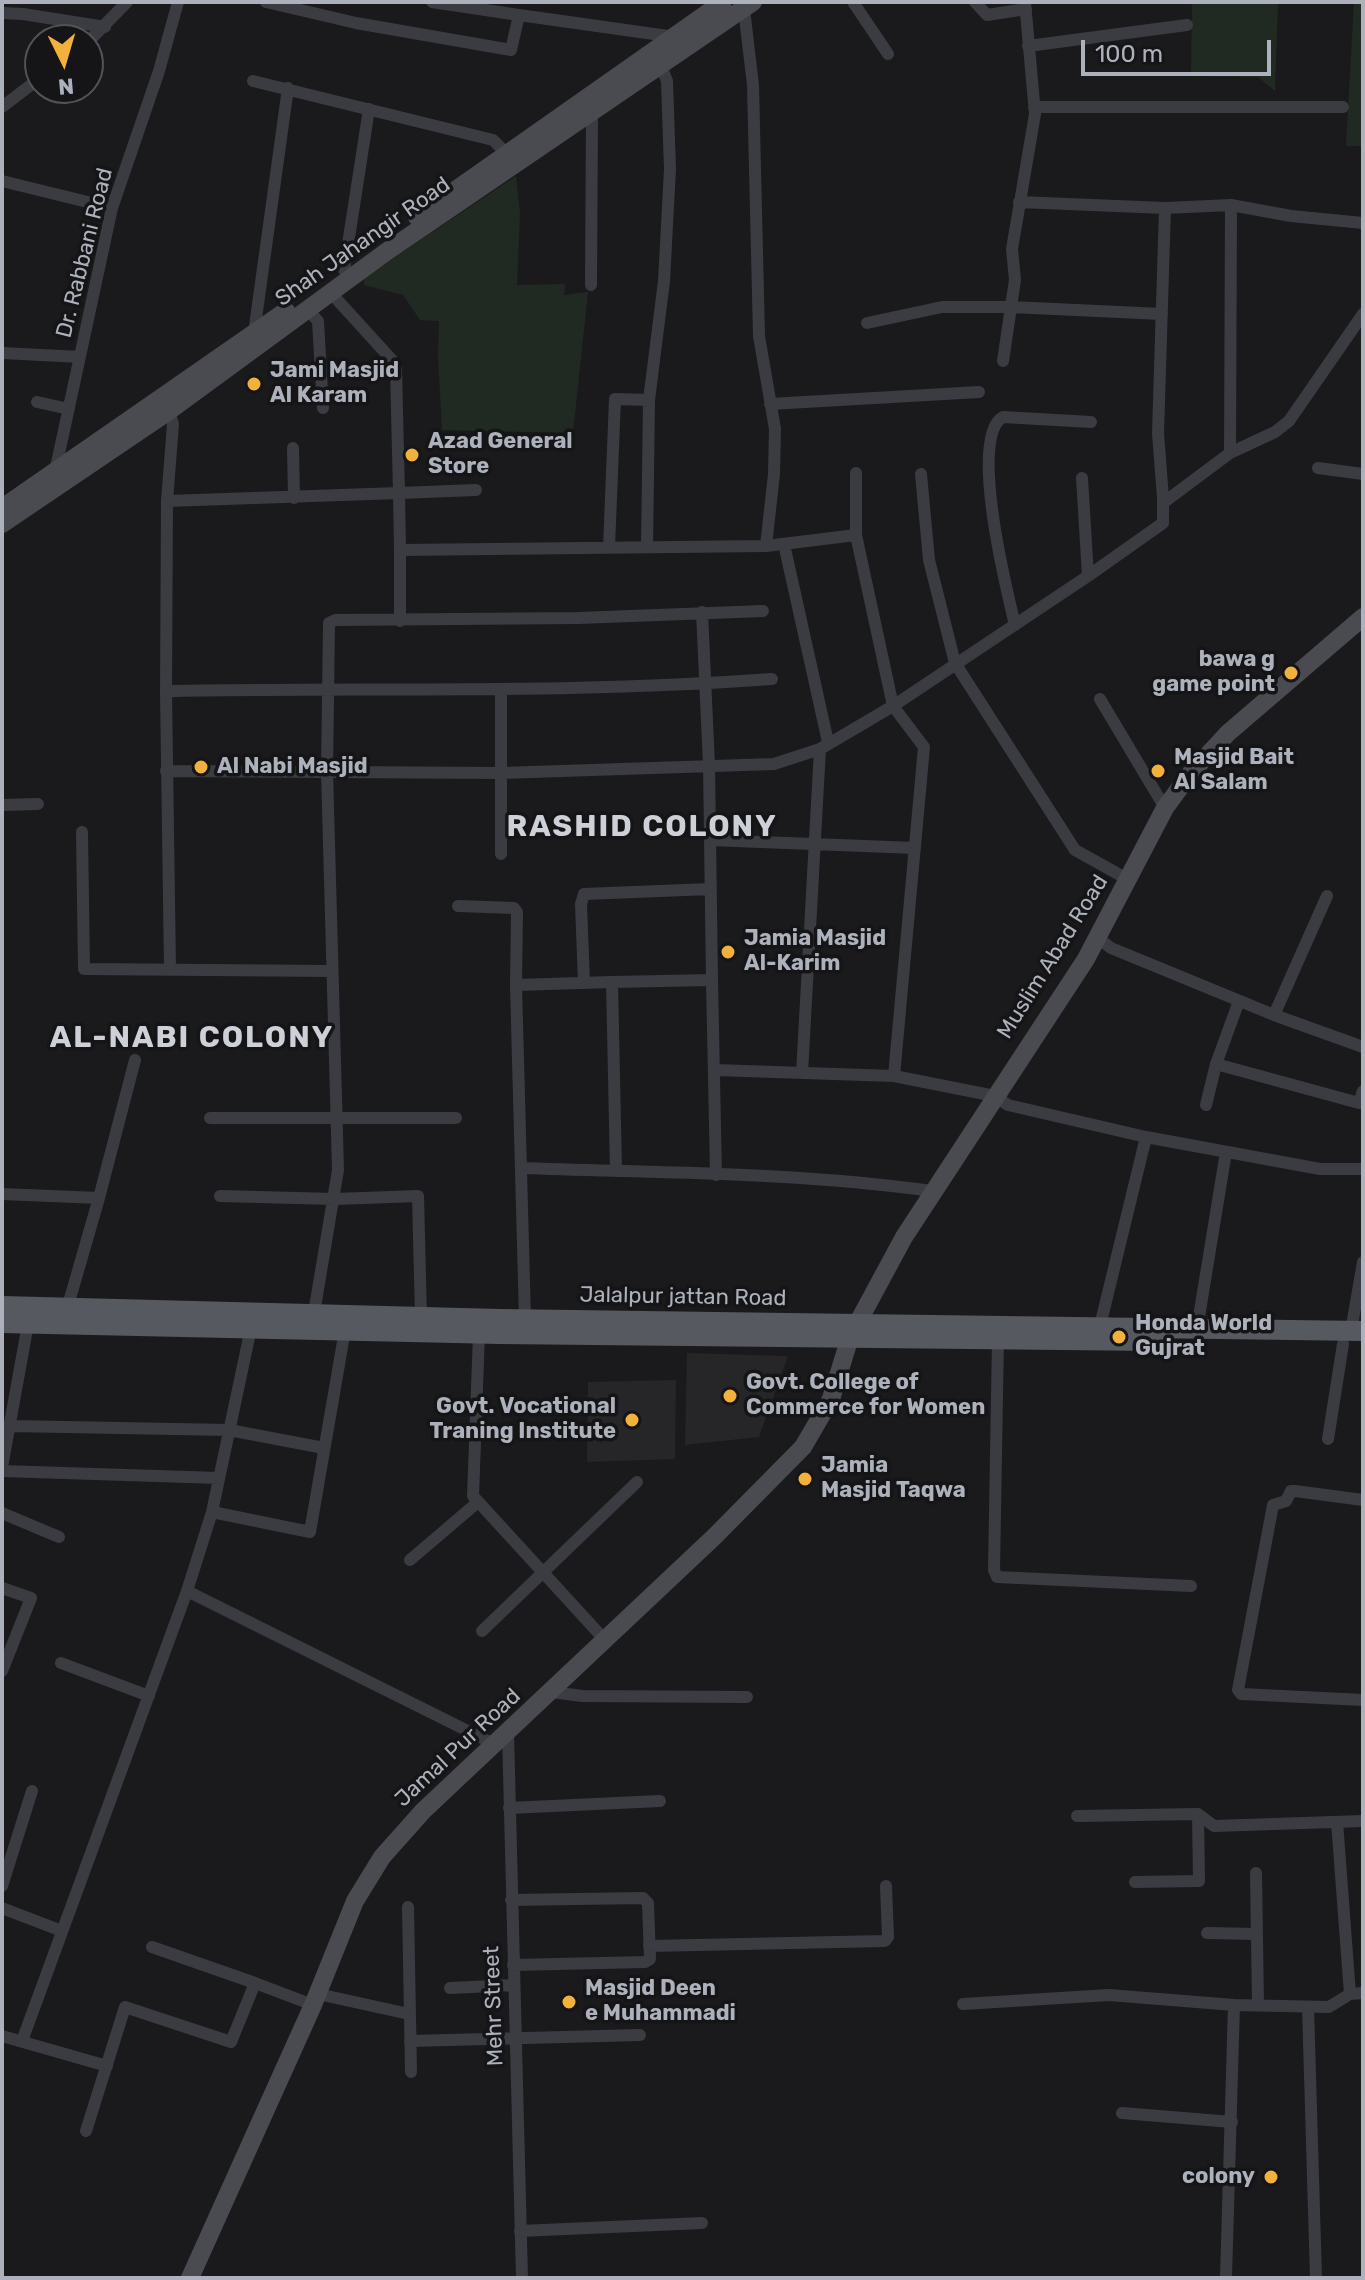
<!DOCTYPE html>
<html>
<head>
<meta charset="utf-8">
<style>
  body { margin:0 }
  #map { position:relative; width:1365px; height:2280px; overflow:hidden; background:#1a1a1c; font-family:Rubik,sans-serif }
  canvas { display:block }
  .frame { position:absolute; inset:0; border:4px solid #acb1bb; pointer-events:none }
  .north { position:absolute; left:24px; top:24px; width:80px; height:80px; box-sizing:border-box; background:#151517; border:2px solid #515359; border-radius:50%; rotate:175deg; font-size:22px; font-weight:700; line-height:32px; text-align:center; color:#acb1bb }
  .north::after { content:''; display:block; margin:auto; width:28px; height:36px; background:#f2b13b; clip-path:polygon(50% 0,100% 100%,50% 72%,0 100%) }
  .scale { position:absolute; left:1081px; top:40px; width:190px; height:36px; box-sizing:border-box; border:4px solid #acb1bb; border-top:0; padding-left:10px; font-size:24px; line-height:28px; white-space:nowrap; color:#acb1bb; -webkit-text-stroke:6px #151517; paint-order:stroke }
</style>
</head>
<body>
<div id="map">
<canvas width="1365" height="2280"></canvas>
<div class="frame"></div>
<div class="north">N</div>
<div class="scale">100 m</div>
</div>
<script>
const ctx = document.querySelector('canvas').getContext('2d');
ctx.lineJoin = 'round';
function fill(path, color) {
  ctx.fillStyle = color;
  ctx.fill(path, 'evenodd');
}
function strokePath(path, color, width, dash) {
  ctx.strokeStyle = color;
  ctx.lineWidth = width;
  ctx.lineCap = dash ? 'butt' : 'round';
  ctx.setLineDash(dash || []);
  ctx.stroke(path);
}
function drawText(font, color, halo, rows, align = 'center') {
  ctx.font = font + ' Rubik,sans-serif';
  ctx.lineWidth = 7;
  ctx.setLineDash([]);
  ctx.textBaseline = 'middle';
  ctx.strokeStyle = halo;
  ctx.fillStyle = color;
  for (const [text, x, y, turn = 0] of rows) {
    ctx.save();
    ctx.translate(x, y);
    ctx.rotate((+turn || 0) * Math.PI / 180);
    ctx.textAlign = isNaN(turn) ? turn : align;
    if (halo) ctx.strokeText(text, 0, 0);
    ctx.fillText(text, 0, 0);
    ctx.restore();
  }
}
fill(new Path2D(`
  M687 1353 788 1356 759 1437 685 1445Z
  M676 1380 675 1459 587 1462 588 1382Z`), '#262629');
fill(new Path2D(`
  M1192 2H1278L1275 91 1258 77 1191 76Z
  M1354 2H1363V146H1346Z
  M516 176 520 213 517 285 565 284 564 295 588 292 573 433 442 430 438 357 439 321 420 320 403 295 364 285V278Z`), '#212a22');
strokePath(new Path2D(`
  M266 2 356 23 511 50 519 15 675 37
  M432 2 519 15
  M853 2 888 54
  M975 2 987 15 1026 9
  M744 9 753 85 759 336 775 429 774 474 766 546 856 535
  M2 13 23 14 105 27
  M88 42 127 2
  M1028 46 1187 25
  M253 81 493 140 507 154
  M2 107 40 78
  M1034 107H1343
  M2 181 112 208
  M1231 205 1291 216 1363 223
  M344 270 369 109
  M591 285 592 113
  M331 293 392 360 396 369 399 493 476 490
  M308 310 318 321 323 408
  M867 323 942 307H1011L1162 314
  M254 333 288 88
  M3 353 80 357
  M1003 361 1015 280 1012 249 1035 114 1025 2
  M37 402 69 409
  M770 404 979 392
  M169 411 173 424 167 501 166 691C368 687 570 694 772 679
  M293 448 294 498
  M1230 453 1275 432 1289 421 1363 314
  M1318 468 1363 474
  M55 472 112 208 159 71 178 2
  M856 473V535L893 706 1088 576 1163 523V498L1158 433 1165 208 1019 202
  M921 474 929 560 955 663 1075 850 1129 880
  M1082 478 1088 576
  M167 501 399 493 400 550
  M1163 503 1230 453 1231 205 1165 208
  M784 544 828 742
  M609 547 615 399 649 400
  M647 547 649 400 664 281 670 169 667 81 661 66
  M702 612 709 765 712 980
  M400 621V550L766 546
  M1015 625C1007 591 968 436 1003 417L1091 422
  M501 689V854
  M166 691 170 969
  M1100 699 1165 808
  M166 771 501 773 774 764 820 749 893 706 924 747 894 1076 715 1070
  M2 805 38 804
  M82 832 84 969 332 971
  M710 840 915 848
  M458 906 514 908 517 912 516 985 525 1319
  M1098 938 1111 948 1274 1015 1363 1047
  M584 983 581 904 584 894 711 889
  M516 985 612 982
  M1239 1001 1216 1064 1359 1103 1363 1091
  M1274 1015 1327 896
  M802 1073 820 749
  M894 1076 995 1096 1008 1105 1146 1137 1320 1169H1363
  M1206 1105 1216 1064
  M210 1118H456
  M521 1168C658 1173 796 1172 932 1191
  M616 1171 612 982 712 980 716 1175
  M2 1194 99 1198
  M220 1196 335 1199 418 1196 421 1317
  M67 1309 99 1198 135 1060
  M314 1313 338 1170 327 771 329 623 335 620 578 618 763 611
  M1100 1326 1146 1137
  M1197 1329 1226 1152
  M1351 1331 1363 1262
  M479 1334 473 1496 604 1639
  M998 1339 994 1570 997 1577 1191 1586
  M10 1426 229 1430 324 1448
  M1328 1439 1343 1344
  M2 1467 28 1324
  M2 1471 219 1478
  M1363 1500 1295 1491H1291L1286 1501 1273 1505 1238 1690 1241 1694 1363 1700
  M212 1512 310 1532 345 1330
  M2 1513 59 1537
  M410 1560 478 1502
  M2 1588 31 1598 2 1671
  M187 1591 496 1745
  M482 1631 637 1482
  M61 1663 149 1696
  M552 1692 582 1696 747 1697
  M508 1733 522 2278
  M509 1808 660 1801
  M1077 1816 1198 1814 1214 1826 1363 1821
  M1337 1822 1350 1994
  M1256 1873 1258 2005
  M1135 1882 1199 1881 1198 1814
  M2 1886 32 1791
  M511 1900 643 1898 648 1903 650 1959 645 1962 513 1965
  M408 1907 411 2072
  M2 1908 62 1931
  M1207 1933 1256 1934
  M649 1946 885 1941 888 1937 886 1886
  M152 1947 255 1983
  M450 1988 514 1985
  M318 1994 409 2014
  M963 2004 1109 1995 1234 2005 1329 2007 1350 1994 1363 1993
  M1308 2007 1316 2278
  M2 2036 107 2066
  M22 2041 187 1591 212 1512 251 1328
  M410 2041 640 2035
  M1122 2113 1232 2122
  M86 2131 125 2007 231 2042 255 1983 313 2005
  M520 2231 702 2223
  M1226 2277 1234 2005`), '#3b3c41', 12);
strokePath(new Path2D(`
  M417 217 723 2
  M2 508 286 311
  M2 524 169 411 386 252 753 2
  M190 2278 313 2005 355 1901 382 1857 423 1811 714 1537 803 1447 831 1399 850 1337 904 1237 1086 959 1165 808 1190 774 1228 733 1363 617`), '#494b51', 18);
strokePath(new Path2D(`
  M2 1306 500 1319 1363 1331
  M2 1323 500 1334 1155 1341`), '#575960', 20);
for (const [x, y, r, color] of [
  [254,384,8,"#f2b13b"],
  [412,455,8,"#f2b13b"],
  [1291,673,8,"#f2b13b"],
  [201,767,8,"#f2b13b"],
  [1158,771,8,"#f2b13b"],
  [728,952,8,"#f2b13b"],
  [1119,1337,8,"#f2b13b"],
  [730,1396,8,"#f2b13b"],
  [632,1420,8,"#f2b13b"],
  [805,1479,8,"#f2b13b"],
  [569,2002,8,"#f2b13b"],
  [1271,2177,8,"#f2b13b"]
]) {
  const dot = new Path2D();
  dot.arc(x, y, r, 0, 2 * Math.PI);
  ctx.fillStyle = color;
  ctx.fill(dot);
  strokePath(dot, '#151517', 3);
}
drawText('22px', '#acb1bb', '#151517', [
  ["Shah Jahangir Road",363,242,-35],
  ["Dr. Rabbani Road",85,253,-76],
  ["Muslim Abad Road",1053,957,-58],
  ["Jalalpur jattan Road",683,1297,1],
  ["Jamal Pur Road",458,1748,-43],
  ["Mehr Street",494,2006,-92]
]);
drawText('bold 22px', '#acb1bb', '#151517', [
  ["Jami Masjid",270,371],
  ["Al Karam",270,396],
  ["Azad General",428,442],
  ["Store",428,467],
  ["bawa g",1275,660,"right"],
  ["game point",1275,685,"right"],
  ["Masjid Bait",1174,758],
  ["Al Salam",1174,783],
  ["Al Nabi Masjid",217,767],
  ["Jamia Masjid",744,939],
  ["Al-Karim",744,964],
  ["Honda World",1135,1324],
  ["Gujrat",1135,1349],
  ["Govt. College of",746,1383],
  ["Commerce for Women",746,1408],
  ["Govt. Vocational",616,1407,"right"],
  ["Traning Institute",616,1432,"right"],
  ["Jamia",821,1466],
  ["Masjid Taqwa",821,1491],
  ["Masjid Deen",585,1989],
  ["e Muhammadi",585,2014],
  ["colony",1255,2177,"right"]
], 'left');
ctx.letterSpacing = '2px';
drawText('bold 30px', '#cdd0d7', '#151517', [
  ["RASHID COLONY",642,827],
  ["AL-NABI COLONY",192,1038]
]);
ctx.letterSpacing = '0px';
</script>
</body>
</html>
